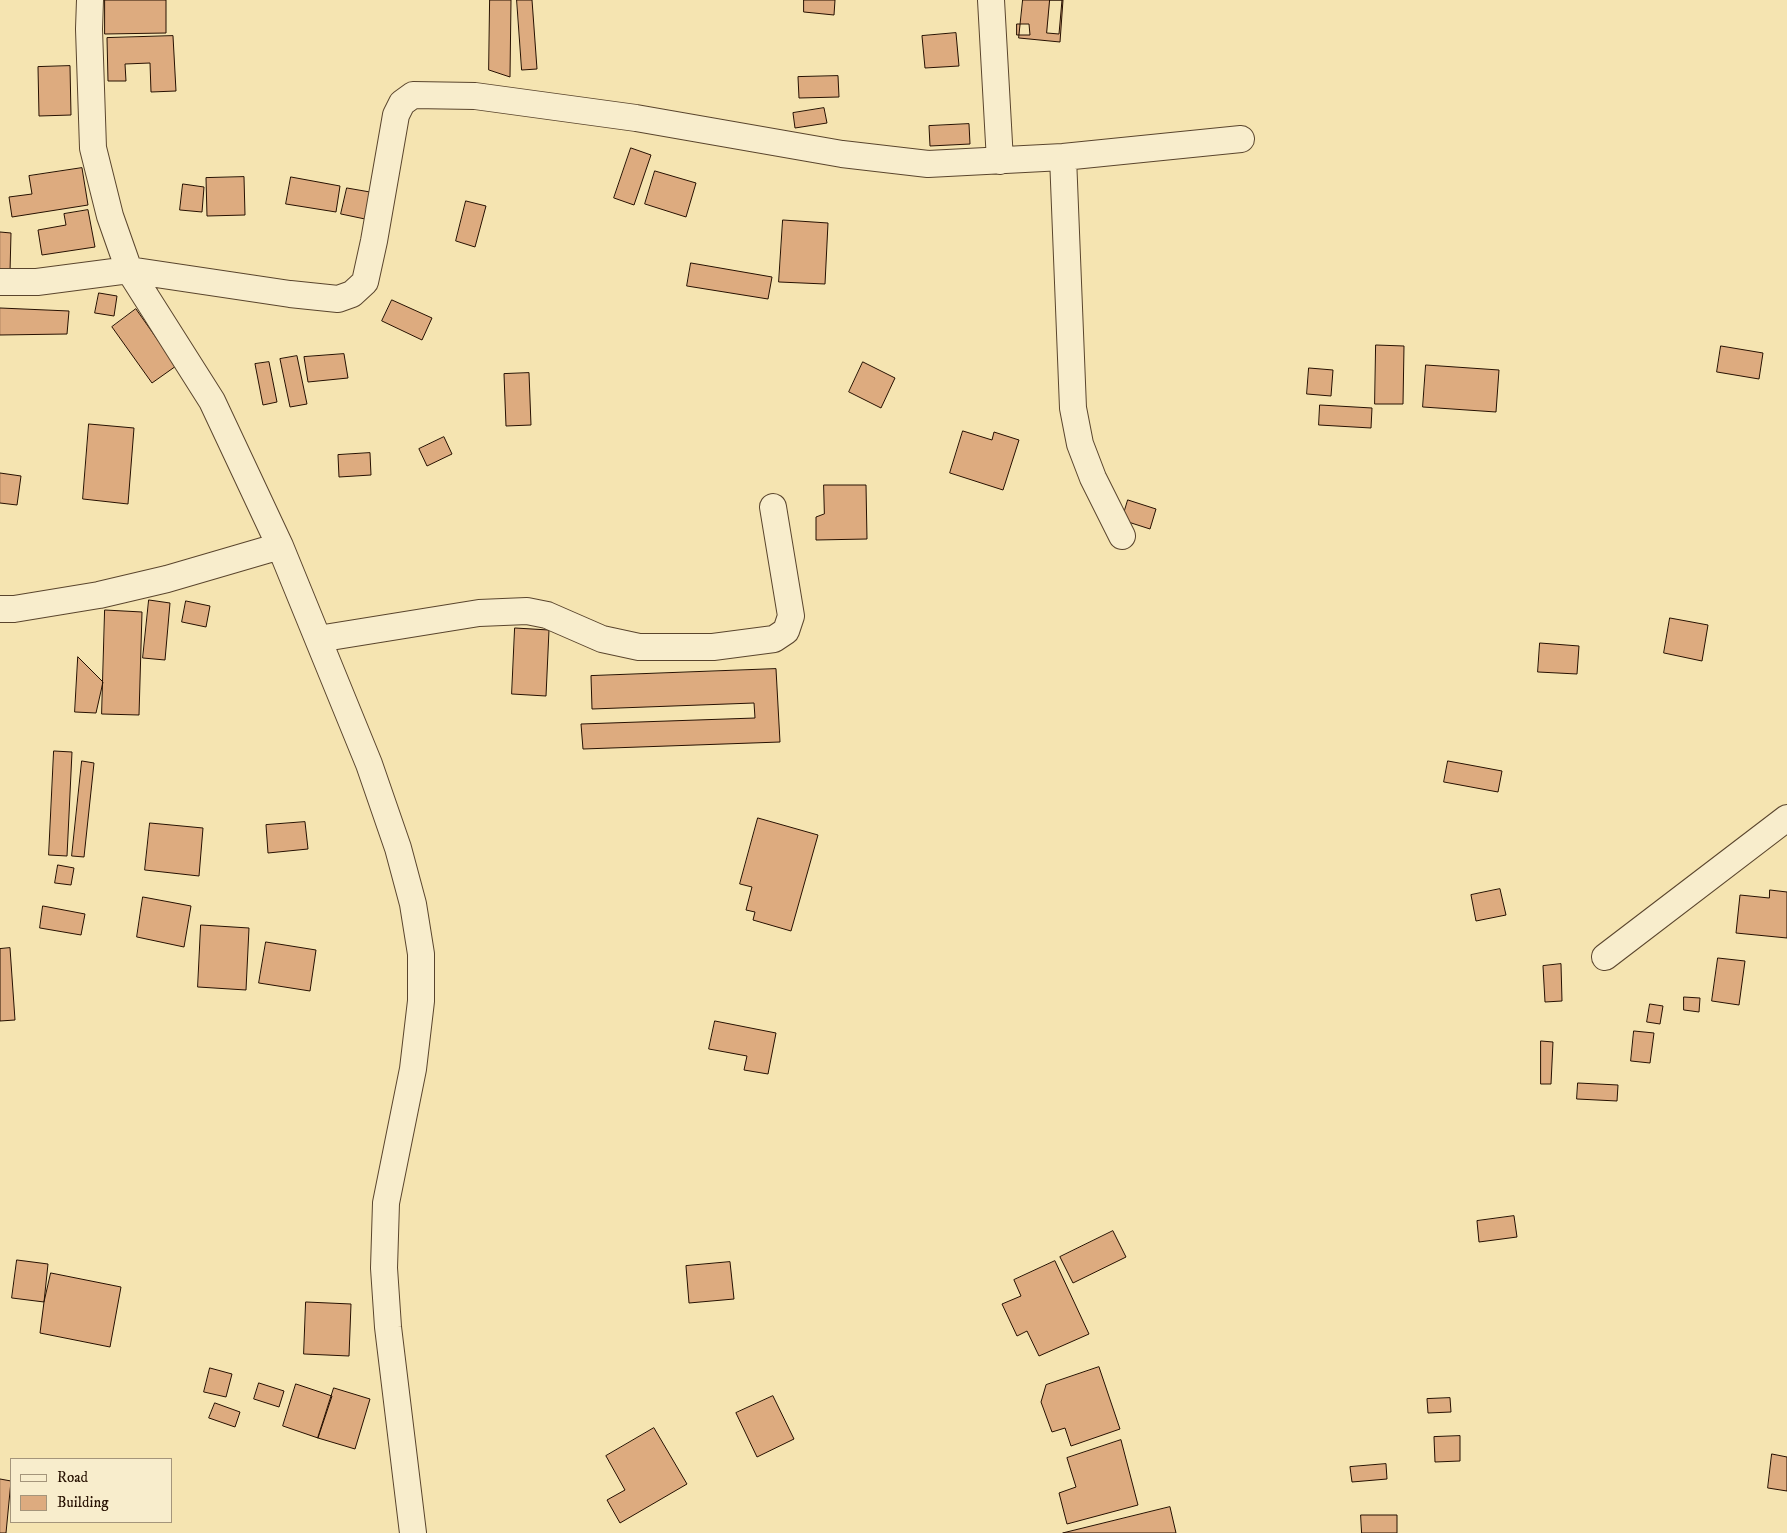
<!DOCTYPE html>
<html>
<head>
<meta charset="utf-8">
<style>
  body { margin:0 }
  #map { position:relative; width:1787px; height:1533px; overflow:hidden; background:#f5e4b1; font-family:"IM FELL DW Pica",serif }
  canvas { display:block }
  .legend { position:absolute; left:10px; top:1458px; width:162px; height:65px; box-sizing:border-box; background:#f8edcc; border:1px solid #a4957b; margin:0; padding:6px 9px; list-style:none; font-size:15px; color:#261001 }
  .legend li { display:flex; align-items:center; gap:10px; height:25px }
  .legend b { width:25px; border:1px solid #a4957b }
</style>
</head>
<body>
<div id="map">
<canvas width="1787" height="1533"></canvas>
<ul class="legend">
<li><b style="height:6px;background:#f8edcc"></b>Road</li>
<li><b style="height:14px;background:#ddab7f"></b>Building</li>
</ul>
</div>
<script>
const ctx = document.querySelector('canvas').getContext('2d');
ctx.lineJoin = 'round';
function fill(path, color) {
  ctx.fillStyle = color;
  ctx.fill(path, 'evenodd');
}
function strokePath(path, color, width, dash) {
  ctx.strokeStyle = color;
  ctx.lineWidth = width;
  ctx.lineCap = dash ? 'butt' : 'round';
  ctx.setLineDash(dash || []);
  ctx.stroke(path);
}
const building = new Path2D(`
  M105 0H166V33L105 34Z
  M490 0H511L510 77 489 70Z
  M517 0H532L537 69 522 70Z
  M804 0H835L834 15 804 12Z
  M1023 0H1063L1060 42 1019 38Z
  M1050 0H1062L1059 34 1047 33Z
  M1017 24H1029L1030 35H1017Z
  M956 33 959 66 925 68 922 36Z
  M173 36 176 91 151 92 150 63 125 64 126 81H108L107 38Z
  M70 66 71 115 39 116 38 67Z
  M838 76 839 97 799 98 798 77Z
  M824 108 827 123 795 128 793 113Z
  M969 124 970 144 930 146 929 126Z
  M631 148 651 155 634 205 614 198Z
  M82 168 88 205 12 217 9 197 32 194 29 176Z
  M655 171 696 183 686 217 645 204Z
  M244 177 245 215 207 216 206 178Z
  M291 177 340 186 336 212 286 204Z
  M183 184 204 187 202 212 180 210Z
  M347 188 370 192 365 219 341 214Z
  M466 201 486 206 475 247 456 241Z
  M88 210 95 247 42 255 38 230 66 225 64 214Z
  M783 220 828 223 825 284 779 282Z
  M0 232 11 233 10 272 0 271Z
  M691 263 772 277 768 299 687 286Z
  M99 293 117 296 114 316 95 313Z
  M392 300 432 318 422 340 382 321Z
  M0 308 69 311 67 334 0 335Z
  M136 309 176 366 152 383 112 327Z
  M1376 345 1404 346 1403 404H1375Z
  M1721 346 1763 353 1759 379 1717 372Z
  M344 354 348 378 308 382 304 357Z
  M297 356 307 404 290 407 280 359Z
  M269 362 277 402 263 405 255 364Z
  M863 362 895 378 881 408 849 392Z
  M1426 365 1499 370 1496 412 1423 407Z
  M1309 368 1333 370 1331 396 1307 394Z
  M529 373 531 425 506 426 504 374Z
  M1320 405 1372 408 1371 428 1319 425Z
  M89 424 134 428 128 504 83 499Z
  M963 431 992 440 994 432 1019 440 1003 490 950 473Z
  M444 437 452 454 427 466 419 449Z
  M370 453 371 475 339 477 338 455Z
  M0 473 21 476 17 505 0 503Z
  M824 485H866L867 539 816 540V517L824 514Z
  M1128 500 1156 509 1150 529 1122 520Z
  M149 600 170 603 165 660 143 658Z
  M186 601 210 606 206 627 182 622Z
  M105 610 142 612 139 715 102 714Z
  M1670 618 1708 625 1702 661 1664 653Z
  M515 628 549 630 546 696 512 694Z
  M1540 643 1579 646 1577 674 1538 672Z
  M78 657 103 682 96 713 75 712Z
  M776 669 780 742 583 749 581 724 755 718 754 703 592 709 591 676Z
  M54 751 72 752 67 856 49 855Z
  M82 761 94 763 84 857 72 856Z
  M1448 761 1502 771 1498 792 1444 782Z
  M758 818 818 835 791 931 753 920 755 912 746 910 752 887 740 884Z
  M305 822 308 849 268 853 266 825Z
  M150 823 203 828 199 876 145 870Z
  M58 865 74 868 71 885 55 883Z
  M1500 889 1506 915 1476 921 1471 895Z
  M1770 890 1787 892V938L1736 933 1740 895 1769 898Z
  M143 897 191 906 184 947 137 937Z
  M43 906 85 914 81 935 40 928Z
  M201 925 249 928 246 990 198 987Z
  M266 942 316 950 310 991 259 983Z
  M10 948 15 1020 0 1021V949Z
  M1718 958 1745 961 1739 1005 1712 1001Z
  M1561 964 1562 1001 1545 1002 1543 966Z
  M1684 997 1700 998 1699 1012 1684 1010Z
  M1650 1004 1663 1006 1660 1024 1647 1022Z
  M715 1021 776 1033 768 1074 744 1070 747 1056 709 1049Z
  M1634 1031 1654 1033 1650 1063 1631 1061Z
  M1541 1041 1553 1042 1551 1084H1541Z
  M1578 1083 1618 1085 1617 1101 1577 1099Z
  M1514 1216 1517 1237 1479 1242 1477 1221Z
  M1113 1231 1126 1257 1073 1283 1060 1257Z
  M17 1260 48 1264 44 1302 12 1298Z
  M1055 1261 1089 1334 1039 1356 1027 1331 1017 1336 1002 1304 1021 1296 1014 1280Z
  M730 1262 734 1299 689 1303 686 1266Z
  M51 1273 121 1287 110 1347 40 1333 44 1302Z
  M306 1302 351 1304 349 1356 304 1354Z
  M1099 1367 1120 1429 1071 1446 1065 1428 1052 1432 1041 1402 1046 1385Z
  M210 1368 232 1374 226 1397 204 1392Z
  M259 1383 284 1391 279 1407 254 1399Z
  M296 1384 332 1396 318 1438 283 1426Z
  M334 1388 370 1399 355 1449 318 1438Z
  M773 1396 794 1439 757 1457 736 1413Z
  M1450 1398 1451 1412 1428 1413 1427 1399Z
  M215 1403 240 1412 235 1427 209 1418Z
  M654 1428 687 1484 620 1523 607 1500 625 1490 606 1456Z
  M1460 1436V1461L1435 1462 1434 1437Z
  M1121 1440 1138 1505 1067 1524 1059 1493 1076 1487 1067 1458Z
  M1772 1454 1787 1457V1491L1768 1488Z
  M1386 1464 1387 1479 1352 1482 1350 1467Z
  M0 1479 11 1481 6 1533H0Z
  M1170 1507 1176 1533H1063Z
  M1361 1515H1397V1533H1362Z`);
fill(building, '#ddab7f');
strokePath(building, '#261001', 1);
const minor = new Path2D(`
  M90 0 89 29 93 148 110 216 129 270 212 401 280 546 369 764 398 848 413 904 421 954V1001L413 1069 386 1203 384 1268 388 1327 413 1533
  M991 0 1000 161
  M1063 157 1073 408 1080 444 1093 478 1122 536
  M0 282H37L129 270 290 294 338 299 352 294 365 282 374 241 396 115 402 103 413 95 475 96 636 118 842 154 928 164 1063 157 1241 139
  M0 609H14L99 595 167 579 280 546
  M318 639 479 613 527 611 547 615 602 639 639 647H713L774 639 786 631 791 616 773 507
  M1605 957 1787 818`);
strokePath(minor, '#5a452d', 28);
strokePath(minor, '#f8edcc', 26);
</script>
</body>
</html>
